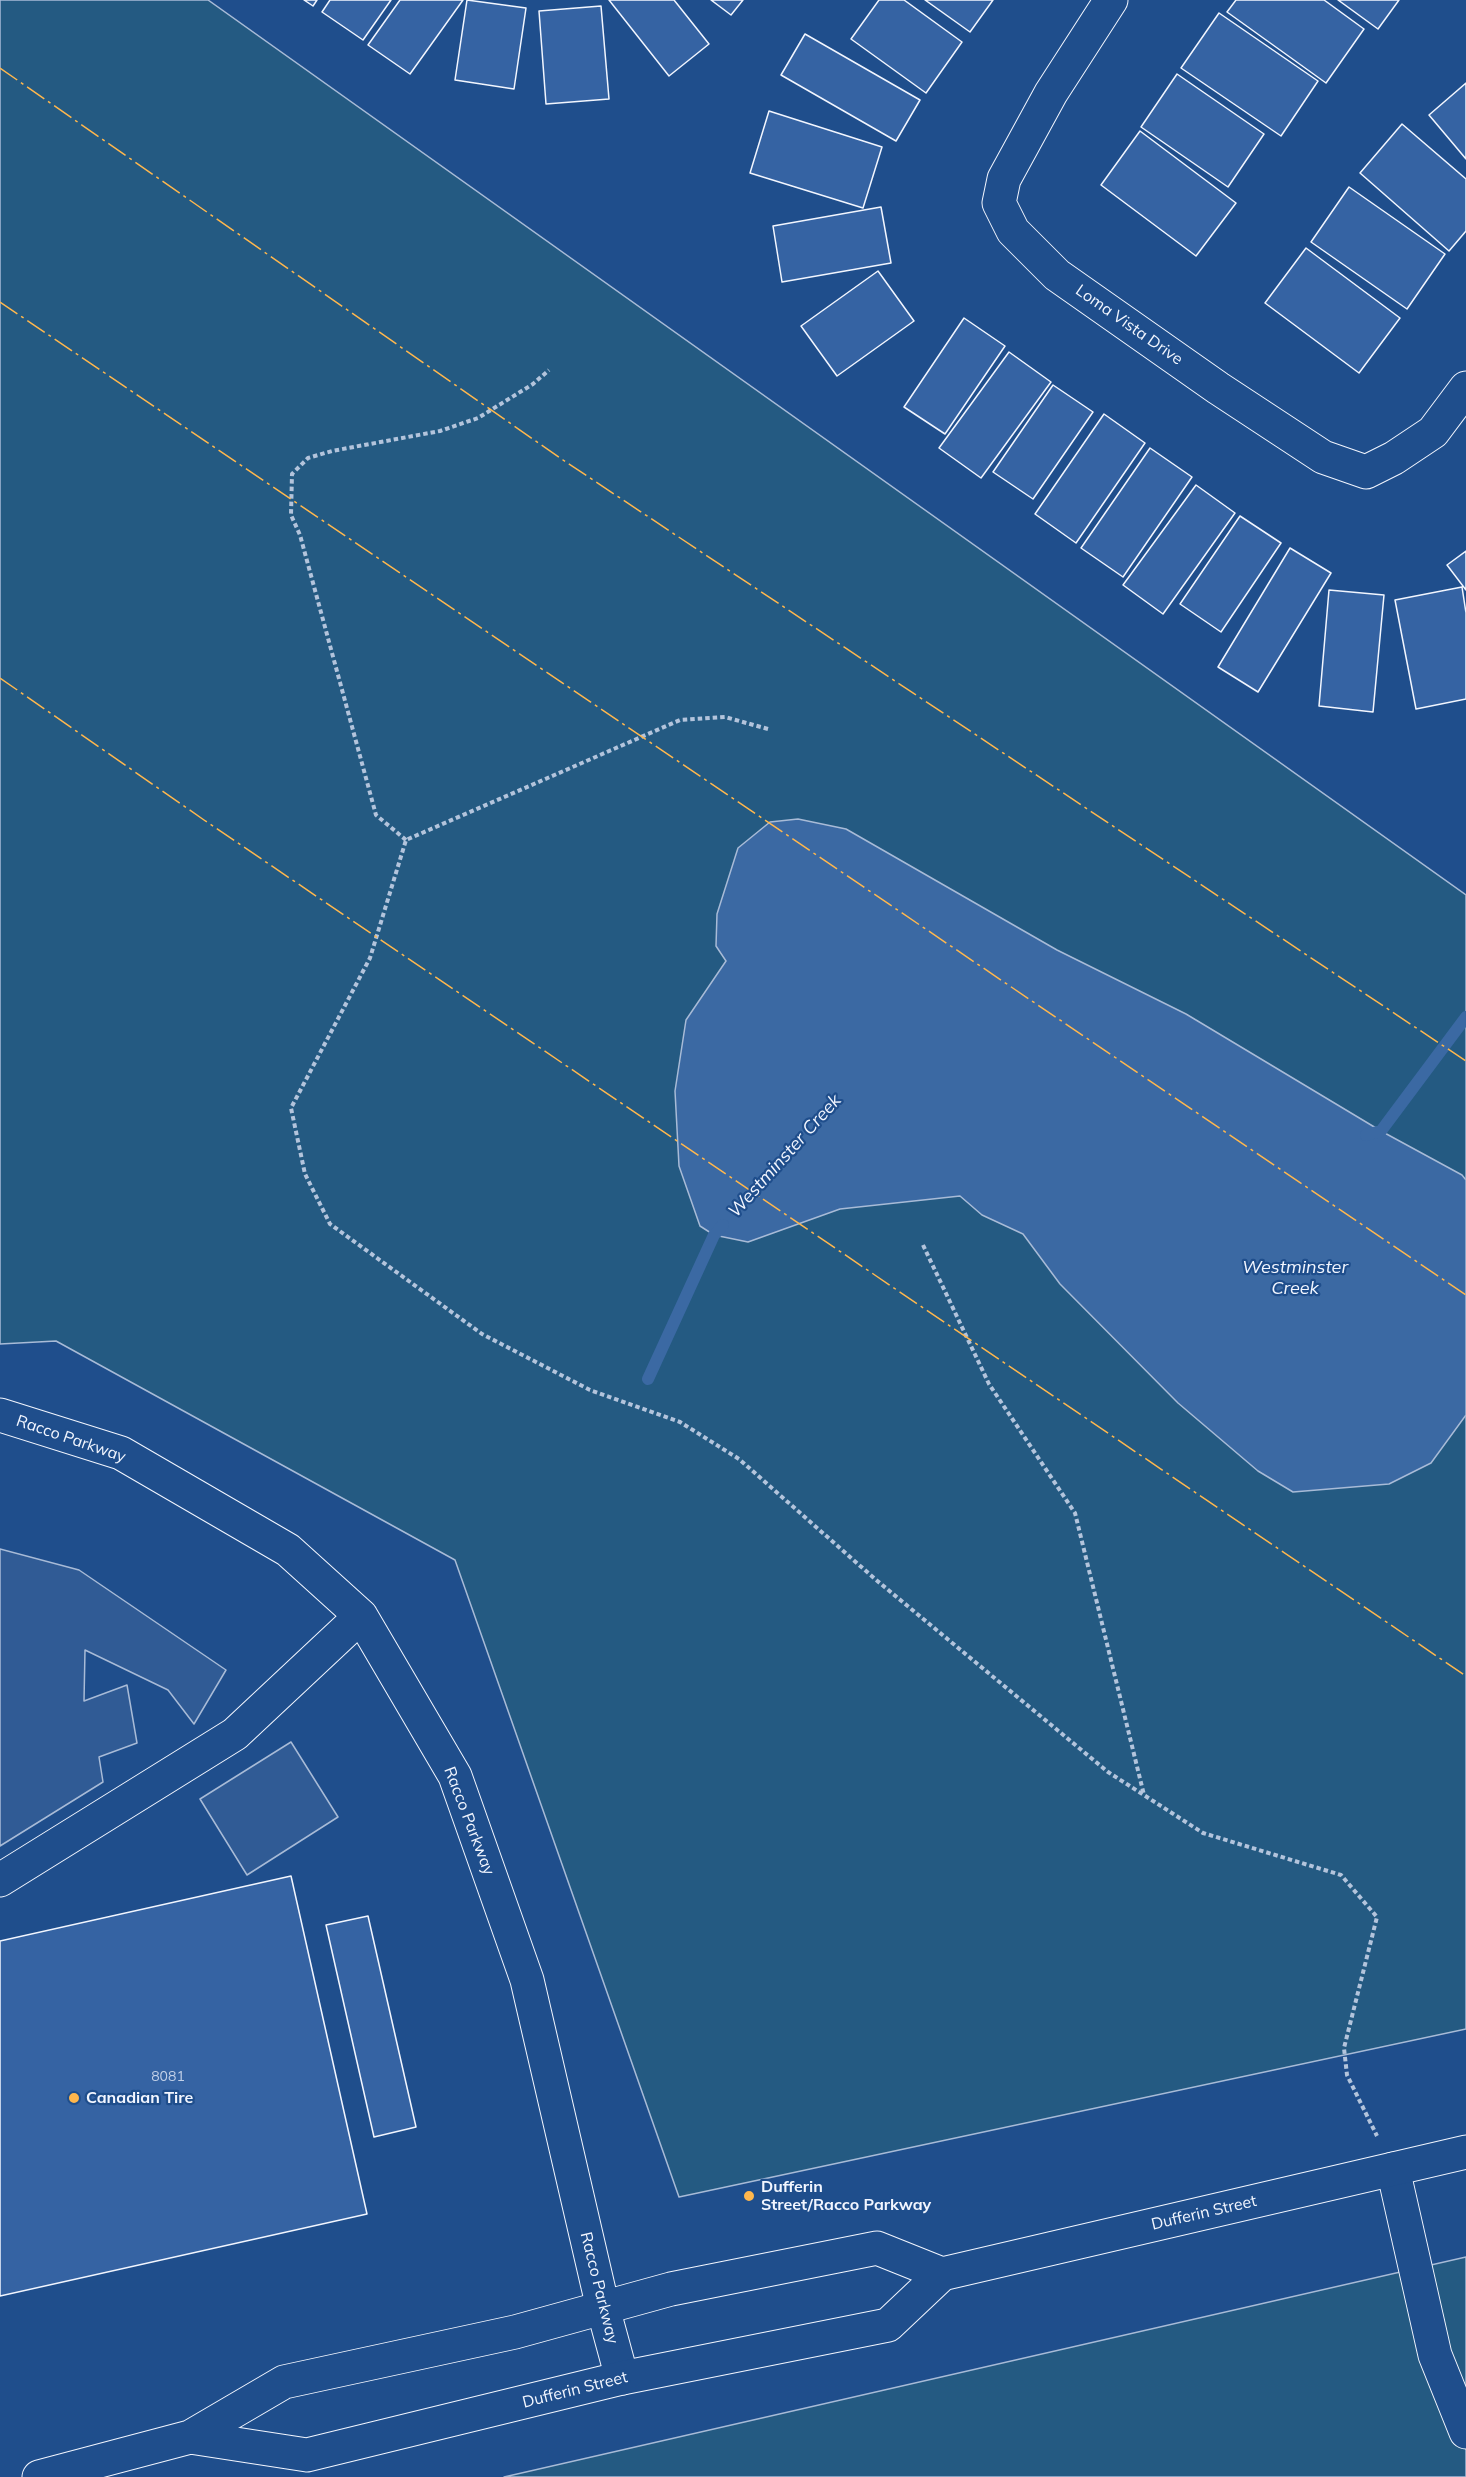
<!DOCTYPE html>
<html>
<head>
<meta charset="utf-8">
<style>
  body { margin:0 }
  canvas { display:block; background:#1f4e8c }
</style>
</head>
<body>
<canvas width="1466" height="2477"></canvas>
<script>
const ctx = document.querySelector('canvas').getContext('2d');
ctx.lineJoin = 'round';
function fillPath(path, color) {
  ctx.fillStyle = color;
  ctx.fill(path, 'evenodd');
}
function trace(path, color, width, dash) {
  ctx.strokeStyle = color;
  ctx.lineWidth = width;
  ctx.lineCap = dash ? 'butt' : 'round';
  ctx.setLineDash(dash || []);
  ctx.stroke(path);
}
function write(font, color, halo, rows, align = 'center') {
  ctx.font = font + ' Mulish,sans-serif';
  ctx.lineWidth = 4.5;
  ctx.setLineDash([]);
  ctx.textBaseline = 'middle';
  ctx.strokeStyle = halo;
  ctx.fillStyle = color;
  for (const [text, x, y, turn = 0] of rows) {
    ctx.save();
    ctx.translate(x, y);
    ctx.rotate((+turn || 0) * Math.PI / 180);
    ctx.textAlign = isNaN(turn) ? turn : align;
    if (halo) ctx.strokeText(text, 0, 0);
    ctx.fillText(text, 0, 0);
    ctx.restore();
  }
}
const green = new Path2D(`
  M0,0H208L1466,895V2029L679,2197L455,1560L56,1341L0,1344Z
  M1466,2257V2477H504Z`);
const parking = new Path2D(`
  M0,1549L79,1570L226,1670L194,1724L168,1690L85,1650L84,1701L127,1685L137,1743L99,1757L103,1782L0,1846Z
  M291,1742L338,1817L247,1875L200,1799Z`);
const water = new Path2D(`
  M798,819L846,829L1057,950L1186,1014L1381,1131L1462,1175L1466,1180V1415L1431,1463L1389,1484L1293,1492L1258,1471L1178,1403L1060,1284L1023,1234L982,1215L960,1196L840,1209L748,1242L714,1235L700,1226L679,1166L675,1091L686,1020L726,961L716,946L717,914L738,848L770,822Z`);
const stream = new Path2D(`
  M1366,1135L1381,1131L1466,1017
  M648,1379L714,1235L723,1225`);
const building = new Path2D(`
  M304,0H317L313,6Z
  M330,0H391L363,40L322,12Z
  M400,0H463L410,74L368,45Z
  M467,0L526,8L514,89L455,80Z
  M609,0H674L709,44L669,76Z
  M711,0H743L731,15Z
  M879,0H904L962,42L926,93L851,39Z
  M925,0H993L970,32Z
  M1236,0H1324L1364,29L1326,83L1227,12Z
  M1338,0H1399L1378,29Z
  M601,6L609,99L546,104L539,11Z
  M1219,13L1318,81L1281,136L1181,68Z
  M805,34L920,100L896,141L781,75Z
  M1177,74L1264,134L1228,187L1141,127Z
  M1466,83V159L1429,115Z
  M769,111L882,147L863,208L750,173Z
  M1402,124L1466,179V231L1449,251L1360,173Z
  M1140,131L1236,203L1196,256L1101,185Z
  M1349,187L1445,254L1407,309L1311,242Z
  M881,207L891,263L782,282L773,226Z
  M1306,248L1400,318L1359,373L1265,303Z
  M878,271L914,321L837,376L801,326Z
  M964,318L1005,346L945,434L904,407Z
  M1009,352L1051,382L981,478L939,448Z
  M1053,385L1093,412L1033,499L993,472Z
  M1104,414L1145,443L1076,543L1035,514Z
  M1150,448L1192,477L1123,577L1081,548Z
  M1196,485L1235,513L1163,614L1123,585Z
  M1240,516L1281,543L1221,632L1180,604Z
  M1290,548L1331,573L1258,692L1218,667Z
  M1466,551V590L1447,565Z
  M1462,587L1466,613V699L1416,709L1395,600Z
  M1329,590L1384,595L1373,712L1319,706Z
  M291,1876L367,2214L0,2296V1941Z
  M368,1916L416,2127L374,2137L326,1925Z`);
const path = new Path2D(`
  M768,729L725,717L680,720L406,840L370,958L291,1108L305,1174L330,1224L482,1334L590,1390L680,1422L739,1459L875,1579L1108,1772L1203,1833L1341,1875L1377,1917L1344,2048L1347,2075L1377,2136
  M406,840L376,815L300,535L291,515L292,474L308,458L332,451L440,431L478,418L533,384L549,370
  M923,1245L989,1384L1075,1513L1144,1795`);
const minor = new Path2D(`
  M1111,0L1051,93L1004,179L999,203L1013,231L1057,275L1218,388L1323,457L1366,472L1394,458L1433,432L1466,388
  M0,1415L121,1453L288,1550L361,1616L455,1776L527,1980L603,2308L622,2378
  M0,1880L235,1734L361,1616
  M1393,2169L1435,2355L1466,2432`);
const major = new Path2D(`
  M190,2437L307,2455L622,2378L888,2325L942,2274L1466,2152
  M39,2477L190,2437L284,2382L515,2332L671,2289L877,2248L942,2274`);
const power = new Path2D(`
  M0,68L563,460L1466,1061
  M0,302L1466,1295
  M0,678L204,820L1466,1676`);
const markers = [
  [74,2098,6,"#ffb74d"],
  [749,2196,6,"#ffb74d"]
];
const numberNames = [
  ["8081",168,2077]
];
const streetNames = [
  ["Loma Vista Drive",1129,325,35],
  ["Racco Parkway",71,1439,19],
  ["Racco Parkway",469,1821,69],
  ["Dufferin Street",1204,2213,-13],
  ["Racco Parkway",599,2288,76],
  ["Dufferin Street",575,2390,-14]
];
const poiNames = [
  ["Canadian Tire",86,2098],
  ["Dufferin",761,2187],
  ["Street/Racco Parkway",761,2205]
];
const waterNames = [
  ["Westminster Creek",785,1156,-48],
  ["Westminster",1295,1268],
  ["Creek",1295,1289]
];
fillPath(green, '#245a82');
trace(green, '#a8bbd7', 1.5);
fillPath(parking, '#305b95');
trace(parking, '#a8bbd7', 1.5);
fillPath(water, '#3b69a3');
trace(water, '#a8bbd7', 1.5);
trace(stream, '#3b69a3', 12);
fillPath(building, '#3563a3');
trace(building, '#f2f6ff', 1.5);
trace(minor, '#f2f6ff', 35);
trace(major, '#f2f6ff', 35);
trace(path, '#b3c4dc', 4, [4.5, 3]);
trace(minor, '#1f4e8c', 33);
trace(major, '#1f4e8c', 33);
trace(power, '#ffb74d', 1.5, [21, 4.5, 3, 4.5]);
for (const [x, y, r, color] of markers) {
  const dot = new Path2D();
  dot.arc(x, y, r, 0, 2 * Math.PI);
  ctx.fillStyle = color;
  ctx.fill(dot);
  trace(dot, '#1f4e8c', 2);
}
write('14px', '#c3d1e8', null, numberNames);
write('16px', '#f2f6ff', '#1f4e8c', streetNames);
write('bold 16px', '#f2f6ff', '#1f4e8c', poiNames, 'left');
write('italic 18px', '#f2f6ff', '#1f4e8c', waterNames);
</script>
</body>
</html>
